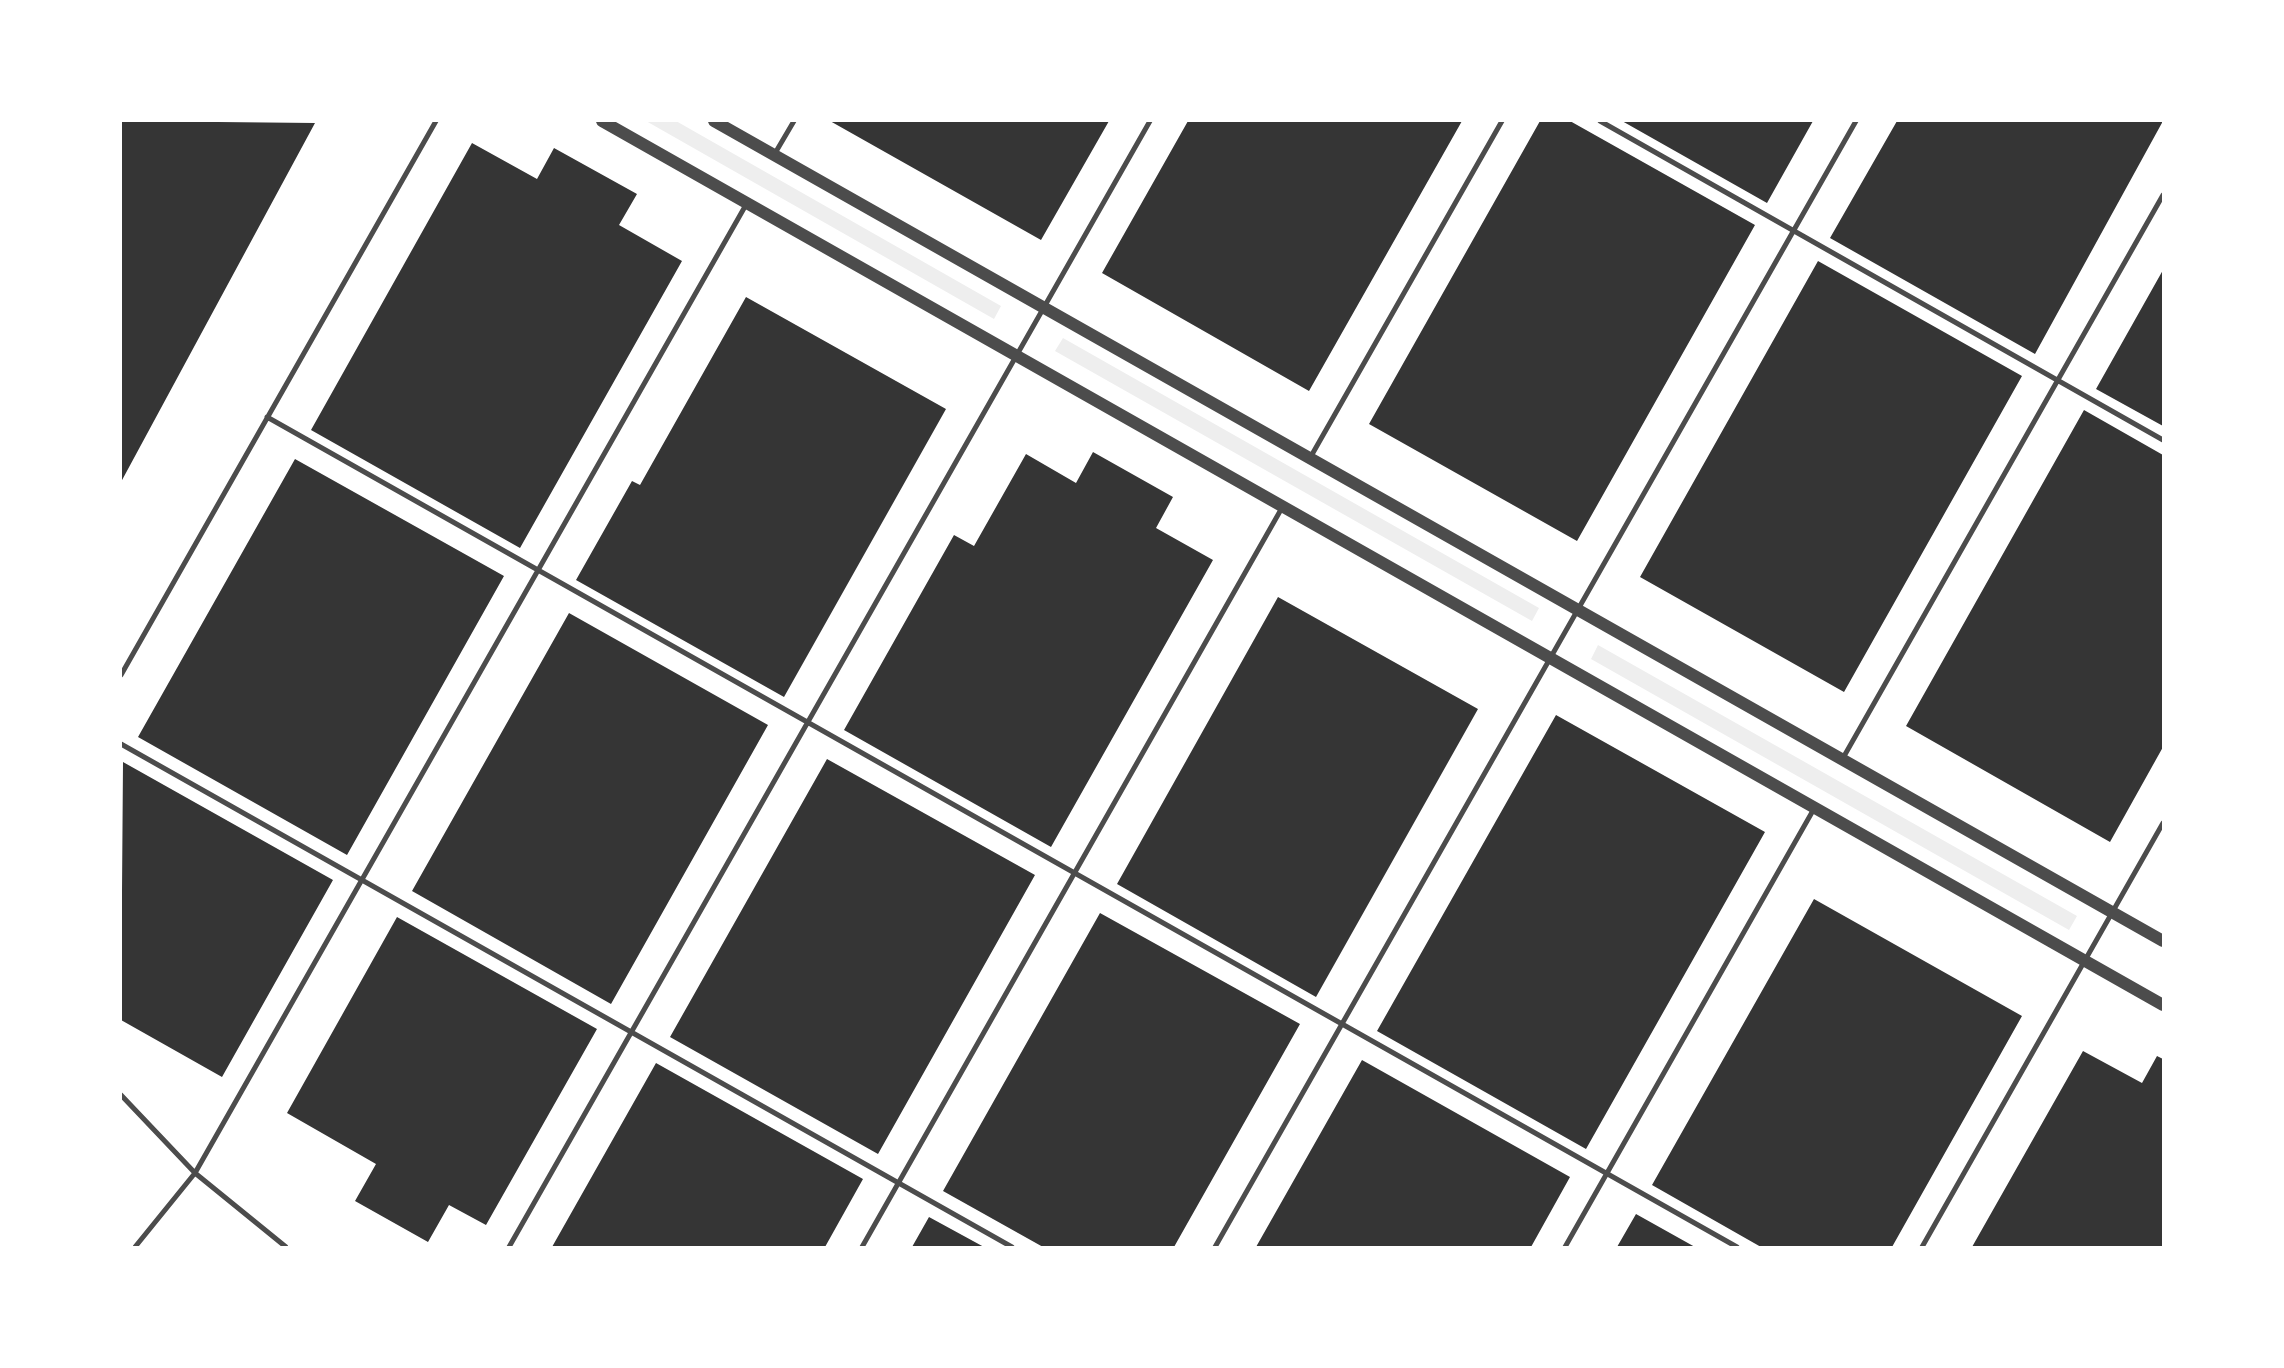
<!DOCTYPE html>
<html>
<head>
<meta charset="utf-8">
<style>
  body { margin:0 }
  #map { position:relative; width:2284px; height:1368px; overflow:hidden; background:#fff; font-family:"PT Sans Narrow",sans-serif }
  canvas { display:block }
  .frame { position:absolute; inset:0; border:122px solid #fff; pointer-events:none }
</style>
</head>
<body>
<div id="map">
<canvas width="2284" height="1368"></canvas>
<div class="frame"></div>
</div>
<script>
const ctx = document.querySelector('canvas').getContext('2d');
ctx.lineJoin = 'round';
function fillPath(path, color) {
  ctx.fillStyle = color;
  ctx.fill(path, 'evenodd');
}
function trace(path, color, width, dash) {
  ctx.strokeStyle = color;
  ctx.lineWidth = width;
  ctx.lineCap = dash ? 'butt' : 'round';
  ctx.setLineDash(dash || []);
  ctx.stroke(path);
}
const green = new Path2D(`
  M646,121H676L1001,306L994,319Z
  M1063,338L1539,608L1532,621L1055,351Z
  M1598,645L2077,916L2069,930L1591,659Z`);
const building = new Path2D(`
  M121,121L315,123L121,482Z
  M830,121H1109L1041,240Z
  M1188,121H1462L1309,391L1102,273Z
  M1540,121H1570L1755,225L1577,541L1369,424Z
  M1622,121H1813L1767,203Z
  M1897,121H2163L2035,354L1830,238Z
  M472,143L537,179L554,148L637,194L619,225L682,261L520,548L311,430Z
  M1818,261L2022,376L1844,692L1640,577Z
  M2163,270V426L2096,389Z
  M746,297L946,409L784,697L576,580L632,481L640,485Z
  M2084,410L2163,455V747L2110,842L1906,726Z
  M1093,452L1173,497L1156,528L1213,560L1051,847L844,730L954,535L974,546L1026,454L1076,483Z
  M295,459L504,576L347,855L138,737Z
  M1278,597L1478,709L1316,997L1117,884Z
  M569,613L768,725L611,1004L412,891Z
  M1556,715L1765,832L1586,1149L1377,1031Z
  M827,759L1035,875L878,1154L670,1037Z
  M123,762L333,880L222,1077L121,1020Z
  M1814,899L2022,1016L1892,1247H1761L1652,1185Z
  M1100,913L1300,1024L1174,1247H1043L943,1191Z
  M397,917L597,1029L486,1225L449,1205L428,1242L355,1201L376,1164L287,1113Z
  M2083,1051L2142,1083L2157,1056L2163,1059V1247H1972Z
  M1362,1060L1570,1177L1531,1247H1256Z
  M656,1063L863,1179L825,1247H552Z
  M1636,1214L1695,1247H1617Z
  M929,1217L984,1247H912Z`);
const service = new Path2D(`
  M1600,121L2163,440
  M774,155L794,121
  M267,417L1737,1247
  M1310,458L1502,121
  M121,675L436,121
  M121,744L1012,1247
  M1843,758L2163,195
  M121,1095L195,1173L286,1247
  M135,1247L195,1173L747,203
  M509,1247L1150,121
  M862,1247L1283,506
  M1215,1247L1856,121
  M1565,1247L1815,807
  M1922,1247L2163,823`);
const tertiary = new Path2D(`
  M602,121L2163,1005
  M714,121L2163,941`);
fillPath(green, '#eee');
fillPath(building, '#353535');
trace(service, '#4c4c4c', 5);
trace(tertiary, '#4c4c4c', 12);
</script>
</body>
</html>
